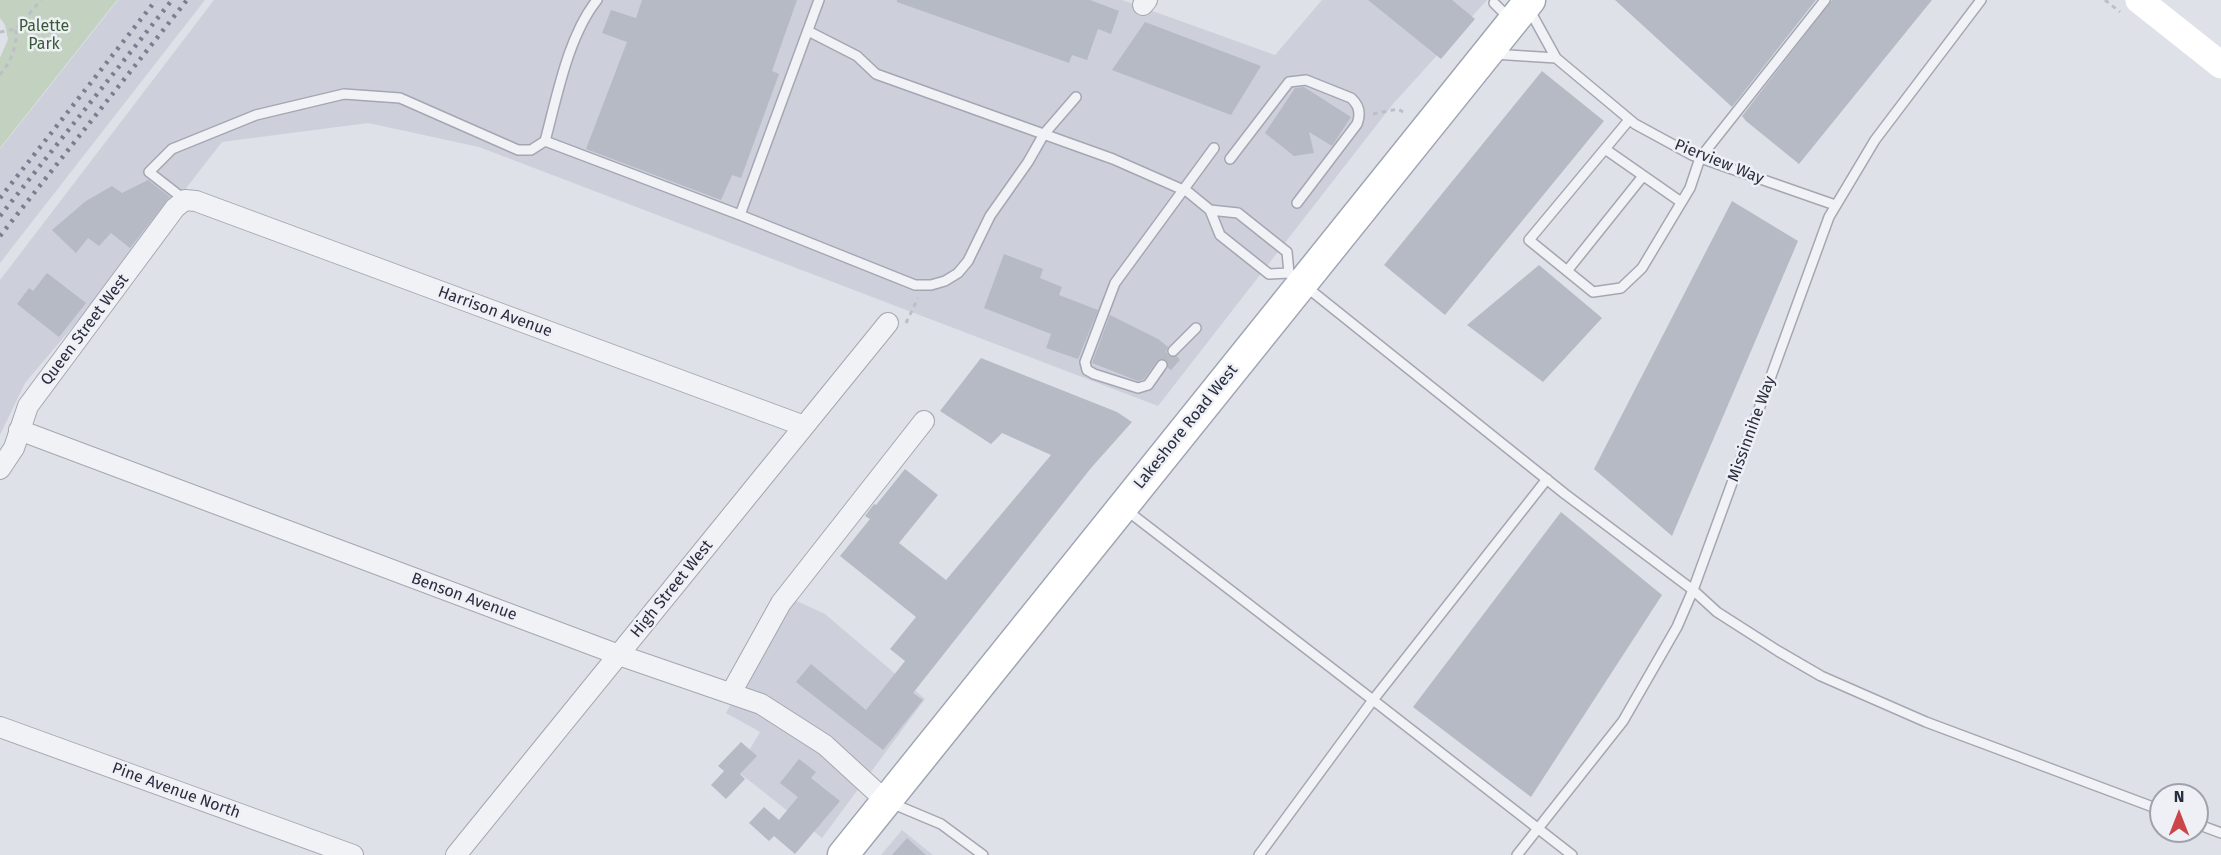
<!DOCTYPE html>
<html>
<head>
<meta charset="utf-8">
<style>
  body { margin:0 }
  #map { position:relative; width:2221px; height:855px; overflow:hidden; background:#dfe1e8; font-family:"Fira Sans",sans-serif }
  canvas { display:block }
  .north { position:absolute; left:2149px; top:783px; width:60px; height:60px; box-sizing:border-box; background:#eef0f5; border:2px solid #9fa2ac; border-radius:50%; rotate:0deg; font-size:16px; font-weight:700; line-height:24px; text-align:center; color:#282d3e }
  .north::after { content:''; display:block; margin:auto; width:21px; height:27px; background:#cb4649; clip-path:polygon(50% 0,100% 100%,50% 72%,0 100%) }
</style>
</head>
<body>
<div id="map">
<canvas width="2221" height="855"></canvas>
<div class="north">N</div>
</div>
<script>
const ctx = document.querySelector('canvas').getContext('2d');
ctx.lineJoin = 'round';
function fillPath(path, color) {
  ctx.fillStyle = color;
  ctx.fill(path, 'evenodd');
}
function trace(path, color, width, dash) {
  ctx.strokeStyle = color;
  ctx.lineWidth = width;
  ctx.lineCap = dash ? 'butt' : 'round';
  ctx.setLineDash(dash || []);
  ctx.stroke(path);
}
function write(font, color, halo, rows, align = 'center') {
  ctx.font = font + ' "Fira Sans",sans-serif';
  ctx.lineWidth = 5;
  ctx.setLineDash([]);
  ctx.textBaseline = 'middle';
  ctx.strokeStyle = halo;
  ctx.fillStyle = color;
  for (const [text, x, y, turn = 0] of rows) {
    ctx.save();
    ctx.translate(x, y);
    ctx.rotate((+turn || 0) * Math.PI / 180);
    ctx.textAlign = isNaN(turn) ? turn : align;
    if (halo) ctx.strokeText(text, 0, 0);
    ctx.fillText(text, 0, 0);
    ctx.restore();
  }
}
const built = new Path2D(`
  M118,0H205L0,263V149Z
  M214,0H1122L1275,55L1322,0H1487L1393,104L1158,406L479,147L368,123L222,142L145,241L25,383L0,435V280Z
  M790,598L825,614L925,699L822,838L737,771L760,732L726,713Z
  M902,830L933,855H881Z`);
const green = new Path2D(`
  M0,0H117L0,148V58L8,39L5,25L0,18Z`);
const building = new Path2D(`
  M642,0H797L772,71L779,74L741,178L732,175L721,200L586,149L627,42L602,33L611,10L636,18Z
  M897,0H1090L1119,11L1111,34L1098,29L1087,60L1072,55L1069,63L897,2Z
  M1368,0H1452L1475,19L1441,59Z
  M1615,0H1816L1732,107Z
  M1832,0H1932L1799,164L1746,121L1742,116Z
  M1145,22L1261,66L1231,115L1112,70Z
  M1542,71L1604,121L1445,315L1384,265Z
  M1304,87L1351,117L1332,146L1309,132L1314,153L1294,156L1265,133L1295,88Z
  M148,180L170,197L130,248L111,233L99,246L88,238L76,253L52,230L86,201L112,186L122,193Z
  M1732,201L1798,241L1672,536L1594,469Z
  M1004,254L1043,269L1040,278L1062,287L1059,295L1098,310L1078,359L1046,348L1051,334L984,308Z
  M1539,265L1602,318L1543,382L1467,325Z
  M47,273L86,303L59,337L17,304L29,288L33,291Z
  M1110,315L1158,339L1168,347L1166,352L1169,356H1177L1180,360L1171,370L1168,368L1166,360L1159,359L1144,379L1138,381L1092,363Z
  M981,358L1117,412L1132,422L1091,468L913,693L923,700L883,750L796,682L811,664L866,710L905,661L890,649L916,617L840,556L870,519L865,516L874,504L876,505L905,469L938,495L899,543L946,580L1051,455L1002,433L991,444L940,411Z
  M1561,512L1662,595L1531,797L1413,707Z
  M741,742L757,756L740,774L745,779L726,799L711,785L724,771L718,766Z
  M799,759L816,772L811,778L840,801L795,854L774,836L769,841L749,823L764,807L779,820L798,797L780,783Z
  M907,838L926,855H892Z`);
const path = new Path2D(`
  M2105,0L2120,12
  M0,32L16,29L41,0
  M0,75C11,61 17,47 16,29
  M1373,114L1398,109L1403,112
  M906,323L918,298`);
const lane = new Path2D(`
  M597,0C568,36 557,97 545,141L740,215L915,285H931L945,281L958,273L968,261L990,216L1028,162L1044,134L1076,97
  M1494,3L1509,18
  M1529,9L1556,58L1635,124L1692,155L1835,205
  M808,31L857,56L876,74L1113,159L1188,192L1210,210L1220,235L1269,274L1289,273L1565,494L1693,590L1717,612L1778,651L1821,676L1926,722L2161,810
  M1493,54L1556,58
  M1629,120L1529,240L1593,292L1621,288L1642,268L1690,188L1700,158L1825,0
  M1605,149L1681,202
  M1230,159L1289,82L1306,80L1351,98C1359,105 1361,114 1357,124L1297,203
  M185,200L149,172L172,149L256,115L344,94L400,98L518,150H531L545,141
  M1210,210L1238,213L1287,252L1289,273
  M740,215L819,0
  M1567,271L1643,176
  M1173,351L1196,328
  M1162,365L1148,385L1138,388L1094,374L1087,370L1085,362L1115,283L1214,148
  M1125,509L1373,700L1547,479
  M891,803L941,824L983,855
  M2197,824L2221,833
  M1259,855L1373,700L1572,855
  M1517,855L1623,721L1677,627L1693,590L1829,217L1875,140L1981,0`);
const street = new Path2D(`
  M1143,5L1147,0
  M19,430L619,655L761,704L825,745L886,801
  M0,469L14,448L28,406L175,208L185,200L196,201L804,426
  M731,693L781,603L924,421
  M0,727L353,855
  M456,855L888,323`);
const secondary = new Path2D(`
  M2139,0L2221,65`);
const primary = new Path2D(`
  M843,855L1530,0`);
const rail = new Path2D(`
  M0,198L156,0
  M0,216L172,0
  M0,236L187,0`);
const parkNames = [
  ["Palette",44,27],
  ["Park",44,45]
];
const streetNames = [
  ["Pierview Way",1719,162,22],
  ["Harrison Avenue",495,312,20],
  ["Queen Street West",85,330,-53],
  ["Lakeshore Road West",1186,427,-51],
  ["Missinnihe Way",1752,429,-70],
  ["High Street West",672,589,-51],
  ["Benson Avenue",464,597,20],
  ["Pine Avenue North",176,791,20]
];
fillPath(built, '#cdd0da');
fillPath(green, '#c2d1c0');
fillPath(building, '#b6bac4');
trace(lane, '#a4a7b2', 12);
trace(street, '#a4a7b2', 22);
trace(primary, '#9ea4b3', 33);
trace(path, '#bdbfc6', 3, [4.5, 4.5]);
trace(lane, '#f1f2f6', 9);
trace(street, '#f1f2f6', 20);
trace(secondary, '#fff', 27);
trace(primary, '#fff', 30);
trace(rail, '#787f91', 4.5, [3, 6]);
write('16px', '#385a36', '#eef0f5', parkNames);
write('16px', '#282d3e', '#eef0f5', streetNames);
</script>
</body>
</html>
